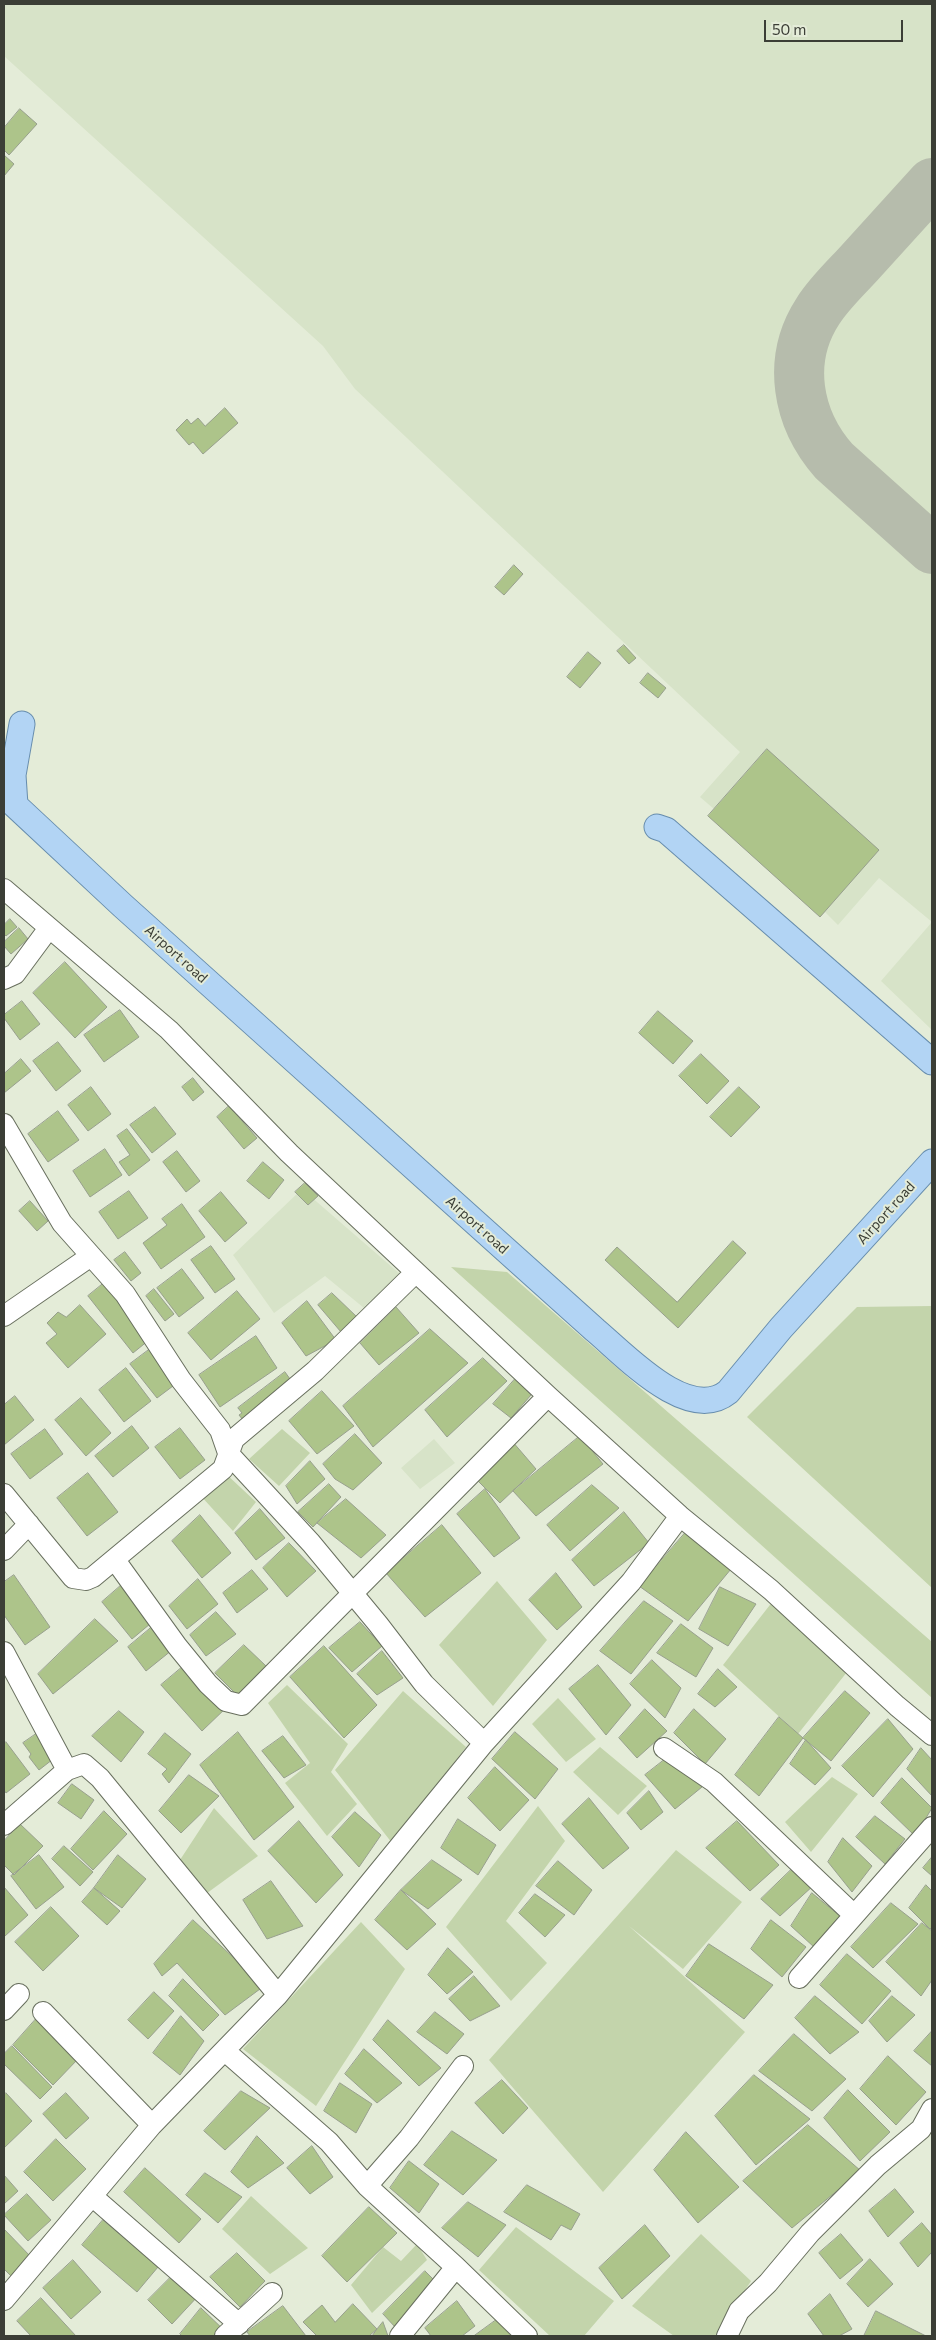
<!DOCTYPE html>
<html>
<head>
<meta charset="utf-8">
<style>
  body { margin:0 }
  #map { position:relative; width:936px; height:2340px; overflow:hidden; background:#e4ecd8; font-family:Commissioner,sans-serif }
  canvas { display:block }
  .frame { position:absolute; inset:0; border:5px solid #3b3e36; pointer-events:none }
  .scale { position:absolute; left:764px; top:20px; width:139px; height:22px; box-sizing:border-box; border:2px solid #3b3e36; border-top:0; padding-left:6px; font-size:15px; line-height:18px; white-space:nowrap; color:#3b3e36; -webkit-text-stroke:4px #e4ecd8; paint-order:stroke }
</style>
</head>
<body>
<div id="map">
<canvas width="936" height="2340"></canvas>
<div class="frame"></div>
<div class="scale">50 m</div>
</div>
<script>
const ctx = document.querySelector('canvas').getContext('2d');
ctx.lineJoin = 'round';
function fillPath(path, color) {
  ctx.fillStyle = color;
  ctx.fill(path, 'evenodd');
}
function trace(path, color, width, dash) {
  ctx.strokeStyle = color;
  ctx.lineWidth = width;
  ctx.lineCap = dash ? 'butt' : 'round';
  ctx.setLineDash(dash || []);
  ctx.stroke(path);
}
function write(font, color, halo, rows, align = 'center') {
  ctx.font = font + ' Commissioner,sans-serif';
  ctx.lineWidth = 4;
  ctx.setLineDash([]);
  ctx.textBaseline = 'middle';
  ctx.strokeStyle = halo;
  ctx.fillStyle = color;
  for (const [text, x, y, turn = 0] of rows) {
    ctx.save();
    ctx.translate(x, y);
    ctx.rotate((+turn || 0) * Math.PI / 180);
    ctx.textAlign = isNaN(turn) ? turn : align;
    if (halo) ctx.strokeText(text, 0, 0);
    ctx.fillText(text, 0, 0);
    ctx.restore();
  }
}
const built = new Path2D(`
  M4,4H932V922L879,878L838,925L825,912L820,917L708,816L714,809L700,797L740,752L355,389L323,346L4,56Z
  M932,922V1030L881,981Z
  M302,1189L400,1274L364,1308L325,1276L274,1313L233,1255Z
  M434,1439L455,1463L420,1489L401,1468Z`);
const green = new Path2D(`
  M451,1267L507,1272L932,1642V1698Z
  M932,1306V1588L747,1417L857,1307Z
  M282,1429L310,1453L279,1486L249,1459Z
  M224,1472L256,1502L233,1531L199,1494Z
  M497,1581L547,1640L493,1706L439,1645Z
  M773,1601L847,1672L798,1734L723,1665Z
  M287,1685L348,1744L331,1772L357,1804L327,1836L285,1783L310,1763L268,1703Z
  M403,1691L466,1747L392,1843L335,1770Z
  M558,1698L596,1739L566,1762L532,1724Z
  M600,1747L647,1786L618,1815L573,1772Z
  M832,1777L858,1794L811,1852L785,1822Z
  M538,1806L565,1841L506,1921L547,1963L511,2001L446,1927Z
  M214,1808L258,1856L203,1896L178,1863Z
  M676,1850L742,1902L683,1969L629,1926L745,2032L603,2192L489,2060Z
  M361,1922L405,1969L316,2106L243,2049Z
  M251,2196L308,2248L270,2274L222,2229Z
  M516,2227L614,2301L584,2336H550L479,2270Z
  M701,2234L751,2281L715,2336H674L632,2306Z
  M417,2244L427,2260L372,2313L351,2285L383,2247L401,2261Z`);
const taxiway = new Path2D(`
  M932,183C909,208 886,234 863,259C848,276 830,292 818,311C786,360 797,419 834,461L932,549`);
const building = new Path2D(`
  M20,109L37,124L9,155L4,150V128Z
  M4,155L14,164L4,176Z
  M225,408L238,423L203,454L193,442L189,445L176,430L187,419L191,424L198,418L205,426Z
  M514,565L523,574L504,595L495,587Z
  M624,645L636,658L629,664L617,651Z
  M588,652L601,663L580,688L567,677Z
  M648,673L666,688L658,698L640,683Z
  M767,749L879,850L820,917L708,816Z
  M10,919L17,927L6,936L4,934V925Z
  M19,928L28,939L11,954L4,946V942Z
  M65,962L107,1007L75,1038L33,993Z
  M22,1001L40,1024L20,1040L4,1018V1015Z
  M120,1010L139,1037L104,1062L84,1035Z
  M658,1011L693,1041L673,1064L639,1033Z
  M58,1042L81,1071L56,1091L33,1061Z
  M701,1054L729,1081L707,1104L679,1076Z
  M21,1059L31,1071L4,1093V1074Z
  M193,1078L204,1092L193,1101L182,1087Z
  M91,1087L111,1114L88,1131L68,1105Z
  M739,1087L760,1107L731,1137L710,1117Z
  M229,1106L257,1138L244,1149L217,1117Z
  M155,1107L176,1134L152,1153L130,1125Z
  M58,1111L79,1140L48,1162L28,1134Z
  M127,1129L150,1160L129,1176L119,1162L130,1155L117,1136Z
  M105,1149L122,1175L90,1197L73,1171Z
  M177,1151L200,1181L186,1192L163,1162Z
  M263,1162L284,1180L269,1199L247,1181Z
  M305,1183L318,1196L308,1205L295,1192Z
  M129,1191L148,1218L118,1239L99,1212Z
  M221,1192L247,1223L225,1242L199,1211Z
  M30,1201L48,1221L37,1231L19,1211Z
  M182,1204L205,1237L161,1269L143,1243L167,1225L162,1219Z
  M733,1241L746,1253L678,1328L605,1260L617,1247L677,1302Z
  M211,1246L235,1279L215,1293L191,1260Z
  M125,1252L141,1273L131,1281L114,1260Z
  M182,1269L204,1298L179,1317L157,1288Z
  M104,1283L149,1340L133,1353L88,1296Z
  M154,1289L174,1314L165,1321L146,1296Z
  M237,1291L260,1319L211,1360L188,1333Z
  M332,1293L358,1318L341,1332L318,1305Z
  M307,1301L336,1340L306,1356L282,1323Z
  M80,1305L106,1334L68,1368L46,1343L57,1334L47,1323L58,1312L66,1317Z
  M396,1307L419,1333L379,1365L360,1343Z
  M430,1329L468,1363L373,1447L343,1406Z
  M256,1336L277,1368L220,1407L199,1375Z
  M154,1346L181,1380L157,1398L130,1364Z
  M483,1358L507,1381L447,1437L425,1410Z
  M126,1368L151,1401L124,1422L99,1390Z
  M285,1372L295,1386L243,1420L239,1415L242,1413L238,1408Z
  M516,1378L531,1395L511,1418L493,1404Z
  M322,1391L354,1426L317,1454L289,1421Z
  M15,1396L34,1420L4,1445V1405Z
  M81,1398L111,1433L86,1456L55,1420Z
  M132,1426L149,1448L113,1477L95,1456Z
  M180,1428L205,1460L180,1479L155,1447Z
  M45,1429L63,1454L30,1479L11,1454Z
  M355,1434L382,1463L353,1490L335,1479L323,1464Z
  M580,1436L603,1464L536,1516L513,1491Z
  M512,1441L536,1469L500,1503L475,1478Z
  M310,1461L325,1479L297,1504L286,1486Z
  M88,1473L118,1512L87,1536L57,1498Z
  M329,1484L341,1497L313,1527L298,1512Z
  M592,1485L619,1508L570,1551L547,1525Z
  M485,1489L520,1538L494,1557L457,1514Z
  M346,1499L386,1535L361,1558L317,1523Z
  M260,1509L285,1538L256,1560L235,1533Z
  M624,1512L649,1543L594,1586L572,1560Z
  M200,1515L231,1553L202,1578L172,1541Z
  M442,1525L481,1573L425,1617L386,1573Z
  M686,1532L731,1569L688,1621L639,1586Z
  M289,1543L316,1571L287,1597L263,1568Z
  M252,1570L268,1589L237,1613L223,1593Z
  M556,1573L582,1607L557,1630L529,1600Z
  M14,1575L50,1627L25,1645L4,1615V1582Z
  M198,1579L218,1604L187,1629L169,1606Z
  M125,1582L156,1619L132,1639L102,1602Z
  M720,1587L756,1604L728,1646L699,1629Z
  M644,1601L673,1621L631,1674L600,1651Z
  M216,1612L236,1634L206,1656L190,1635Z
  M95,1619L118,1641L53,1694L38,1674Z
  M158,1622L177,1646L146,1671L128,1647Z
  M360,1622L382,1646L352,1672L329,1648Z
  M681,1624L713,1648L696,1677L657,1653Z
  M244,1645L266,1666L237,1695L215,1673Z
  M324,1646L377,1705L344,1738L290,1677Z
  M382,1651L403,1678L377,1695L357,1674Z
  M652,1660L681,1688L665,1718L630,1684Z
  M186,1664L228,1706L202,1731L161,1685Z
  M598,1665L631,1705L606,1735L569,1689Z
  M718,1669L737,1687L715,1707L698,1694Z
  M845,1691L870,1713L831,1761L803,1738Z
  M645,1709L667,1731L637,1758L619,1738Z
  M694,1709L726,1739L705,1764L674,1733Z
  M119,1711L144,1732L121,1762L92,1736Z
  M779,1717L803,1738L759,1796L735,1775Z
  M888,1719L913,1749L873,1797L842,1766Z
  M39,1732L57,1756L39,1770L29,1757L31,1754L23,1743Z
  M238,1732L294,1807L254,1840L200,1765Z
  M515,1732L558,1769L535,1799L492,1759Z
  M165,1733L191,1754L169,1783L162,1774L167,1769L148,1754Z
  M283,1736L306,1765L284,1778L262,1751Z
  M806,1740L831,1768L815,1785L790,1764Z
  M6,1742L30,1774L6,1793L4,1790V1744Z
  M921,1748L932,1760V1796L907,1769Z
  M668,1757L702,1787L675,1809L645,1775Z
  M495,1767L529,1800L500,1831L468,1798Z
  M189,1775L219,1796L181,1833L159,1811Z
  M902,1778L932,1808L915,1836L881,1803Z
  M72,1784L94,1800L81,1819L58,1803Z
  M649,1791L663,1812L641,1830L627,1813Z
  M589,1798L629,1848L603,1869L562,1824Z
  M104,1811L127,1834L93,1870L71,1849Z
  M355,1812L381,1835L359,1867L332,1837Z
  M875,1816L905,1839L885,1864L856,1837Z
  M458,1819L496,1845L478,1875L441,1848Z
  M299,1821L343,1875L316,1903L268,1851Z
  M737,1821L779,1865L750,1891L706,1848Z
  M20,1824L43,1846L14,1875L4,1865V1841Z
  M843,1838L872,1866L852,1892L828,1862Z
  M64,1846L93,1872L80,1886L52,1859Z
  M39,1855L64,1887L36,1909L11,1876Z
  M118,1855L146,1879L122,1908L94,1888Z
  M932,1857V1876L923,1868Z
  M432,1860L462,1880L428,1909L401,1890Z
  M558,1861L592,1890L574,1915L536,1886Z
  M793,1868L814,1885L780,1916L761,1899Z
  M271,1881L303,1926L267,1939L243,1900Z
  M926,1885L932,1891V1927L930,1929L909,1908Z
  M4,1887L28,1915L5,1936L4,1935Z
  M94,1888L120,1911L107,1925L82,1902Z
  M401,1890L436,1924L407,1950L375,1920Z
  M812,1893L840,1916L814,1947L791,1926Z
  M535,1894L565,1915L545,1937L519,1913Z
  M891,1903L918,1924L873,1968L851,1947Z
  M51,1907L79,1936L43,1971L15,1942Z
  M193,1920L264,1986L225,2015L177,1963L162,1976L154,1964Z
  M771,1920L806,1947L782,1977L751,1949Z
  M922,1923L932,1931V1980L921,1996L886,1962Z
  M709,1944L773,1985L744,2019L686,1976Z
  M448,1948L473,1972L447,1994L428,1975Z
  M847,1954L891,1991L862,2024L820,1985Z
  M474,1976L500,2006L470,2021L449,1999Z
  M183,1979L219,2015L203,2031L169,1996Z
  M154,1992L174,2011L148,2039L128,2020Z
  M815,1996L859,2032L830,2054L795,2018Z
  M892,1996L915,2015L887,2042L869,2021Z
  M435,2012L464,2034L447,2054L417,2032Z
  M181,2016L204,2041L180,2075L153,2053Z
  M36,2019L78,2059L53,2085L13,2045Z
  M388,2020L441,2068L419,2086L373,2040Z
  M932,2031V2066L914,2051Z
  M794,2034L846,2079L812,2111L759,2071Z
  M12,2046L52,2087L40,2099L4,2064V2054Z
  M364,2049L402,2083L377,2103L345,2074Z
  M888,2056L926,2092L896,2125L860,2089Z
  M754,2075L810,2119L756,2165L715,2116Z
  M502,2080L528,2108L503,2134L475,2103Z
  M340,2083L372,2104L356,2133L324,2111Z
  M848,2090L890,2132L860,2161L824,2118Z
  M241,2091L270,2108L225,2150L204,2131Z
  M6,2093L32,2121L4,2148V2095Z
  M66,2093L89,2118L66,2139L43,2114Z
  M808,2125L861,2171L792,2228L743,2181Z
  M452,2131L497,2160L463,2195L424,2165Z
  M686,2132L739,2187L698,2223L654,2170Z
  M257,2136L284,2163L248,2188L231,2172Z
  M56,2139L86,2169L53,2201L24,2172Z
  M312,2146L333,2177L310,2194L287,2168Z
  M409,2161L439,2184L419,2213L390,2188Z
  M145,2168L201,2219L179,2243L124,2192Z
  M205,2173L242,2197L218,2223L186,2195Z
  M4,2175L18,2191L4,2204Z
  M527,2185L580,2214L571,2230L561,2225L551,2240L504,2212Z
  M895,2189L914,2212L888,2237L869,2211Z
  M27,2194L51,2220L28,2241L4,2215Z
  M468,2202L506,2225L478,2257L442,2228Z
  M369,2207L397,2233L347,2282L322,2256Z
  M103,2220L158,2267L137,2292L82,2245Z
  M922,2223L932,2235V2252L918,2267L900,2243Z
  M645,2225L670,2256L622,2299L599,2268Z
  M4,2229L31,2257L12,2277L4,2269Z
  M841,2234L863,2260L840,2279L819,2253Z
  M237,2253L265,2281L240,2307L210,2277Z
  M870,2259L893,2284L868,2307L847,2284Z
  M73,2260L101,2292L71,2319L43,2288Z
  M425,2271L437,2283L396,2328L383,2314Z
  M174,2274L199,2295L172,2324L148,2300Z
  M830,2294L852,2329L839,2336H824L808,2314Z
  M41,2298L76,2336H31L17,2321Z
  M457,2301L475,2326L462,2336H431L425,2328Z
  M353,2304L377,2329L369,2336H317L303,2322L322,2305L335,2322Z
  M283,2306L306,2336H250L247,2332Z
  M201,2308L228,2334L226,2336H182L180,2334Z
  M876,2311L926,2336H864Z
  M499,2318L514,2336H474Z
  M383,2322L388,2336H372L377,2329Z`);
const minor = new Path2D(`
  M4,889L169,1030L289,1153L548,1396L680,1516L771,1590L897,1706L932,1735
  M4,979L15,974L49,928
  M4,1124L62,1223L125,1294L181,1380L220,1430L228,1453L311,1543L378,1624L424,1684L484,1743
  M4,1316L91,1256
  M4,1494L73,1578L86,1580L93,1577L223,1469L234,1439L315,1371L415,1273
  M4,1550L29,1524
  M115,1560L177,1646L208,1684L226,1701L242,1705L548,1396
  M4,1652L67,1770
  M664,1748L714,1782L854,1915
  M4,1825L67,1770L84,1764L100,1778L278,1995
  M799,1978L932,1827
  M4,2010L19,1994
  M43,2012L152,2125
  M225,2051L329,2142L367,2186L456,2267L527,2336
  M367,2186L409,2138L463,2066
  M92,2196L239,2324
  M4,2300L152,2125L278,1995L484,1743L631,1582L680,1516
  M225,2336L272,2293
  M400,2336L456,2267
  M727,2336L739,2311L768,2283L810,2233L878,2165L921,2129L932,2109`);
const major = new Path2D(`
  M4,795L123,906L595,1330C625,1355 688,1424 728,1392L781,1328L932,1162
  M15,805L13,775L22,724
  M657,827L666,830L932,1062`);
const streetNames = [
  ["Airport road",176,954,42],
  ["Airport road",886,1213,-48],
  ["Airport road",477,1225,42]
];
fillPath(built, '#d7e3c8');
fillPath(green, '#c3d4ab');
trace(taxiway, '#b6bcac', 50);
fillPath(building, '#adc48a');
trace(building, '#979f8d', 1);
trace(minor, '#686f5e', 22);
trace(major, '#678dad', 27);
trace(minor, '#fff', 20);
trace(major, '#b2d4f4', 25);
write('14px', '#3b3e36', '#e4ecd8', streetNames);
</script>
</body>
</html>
